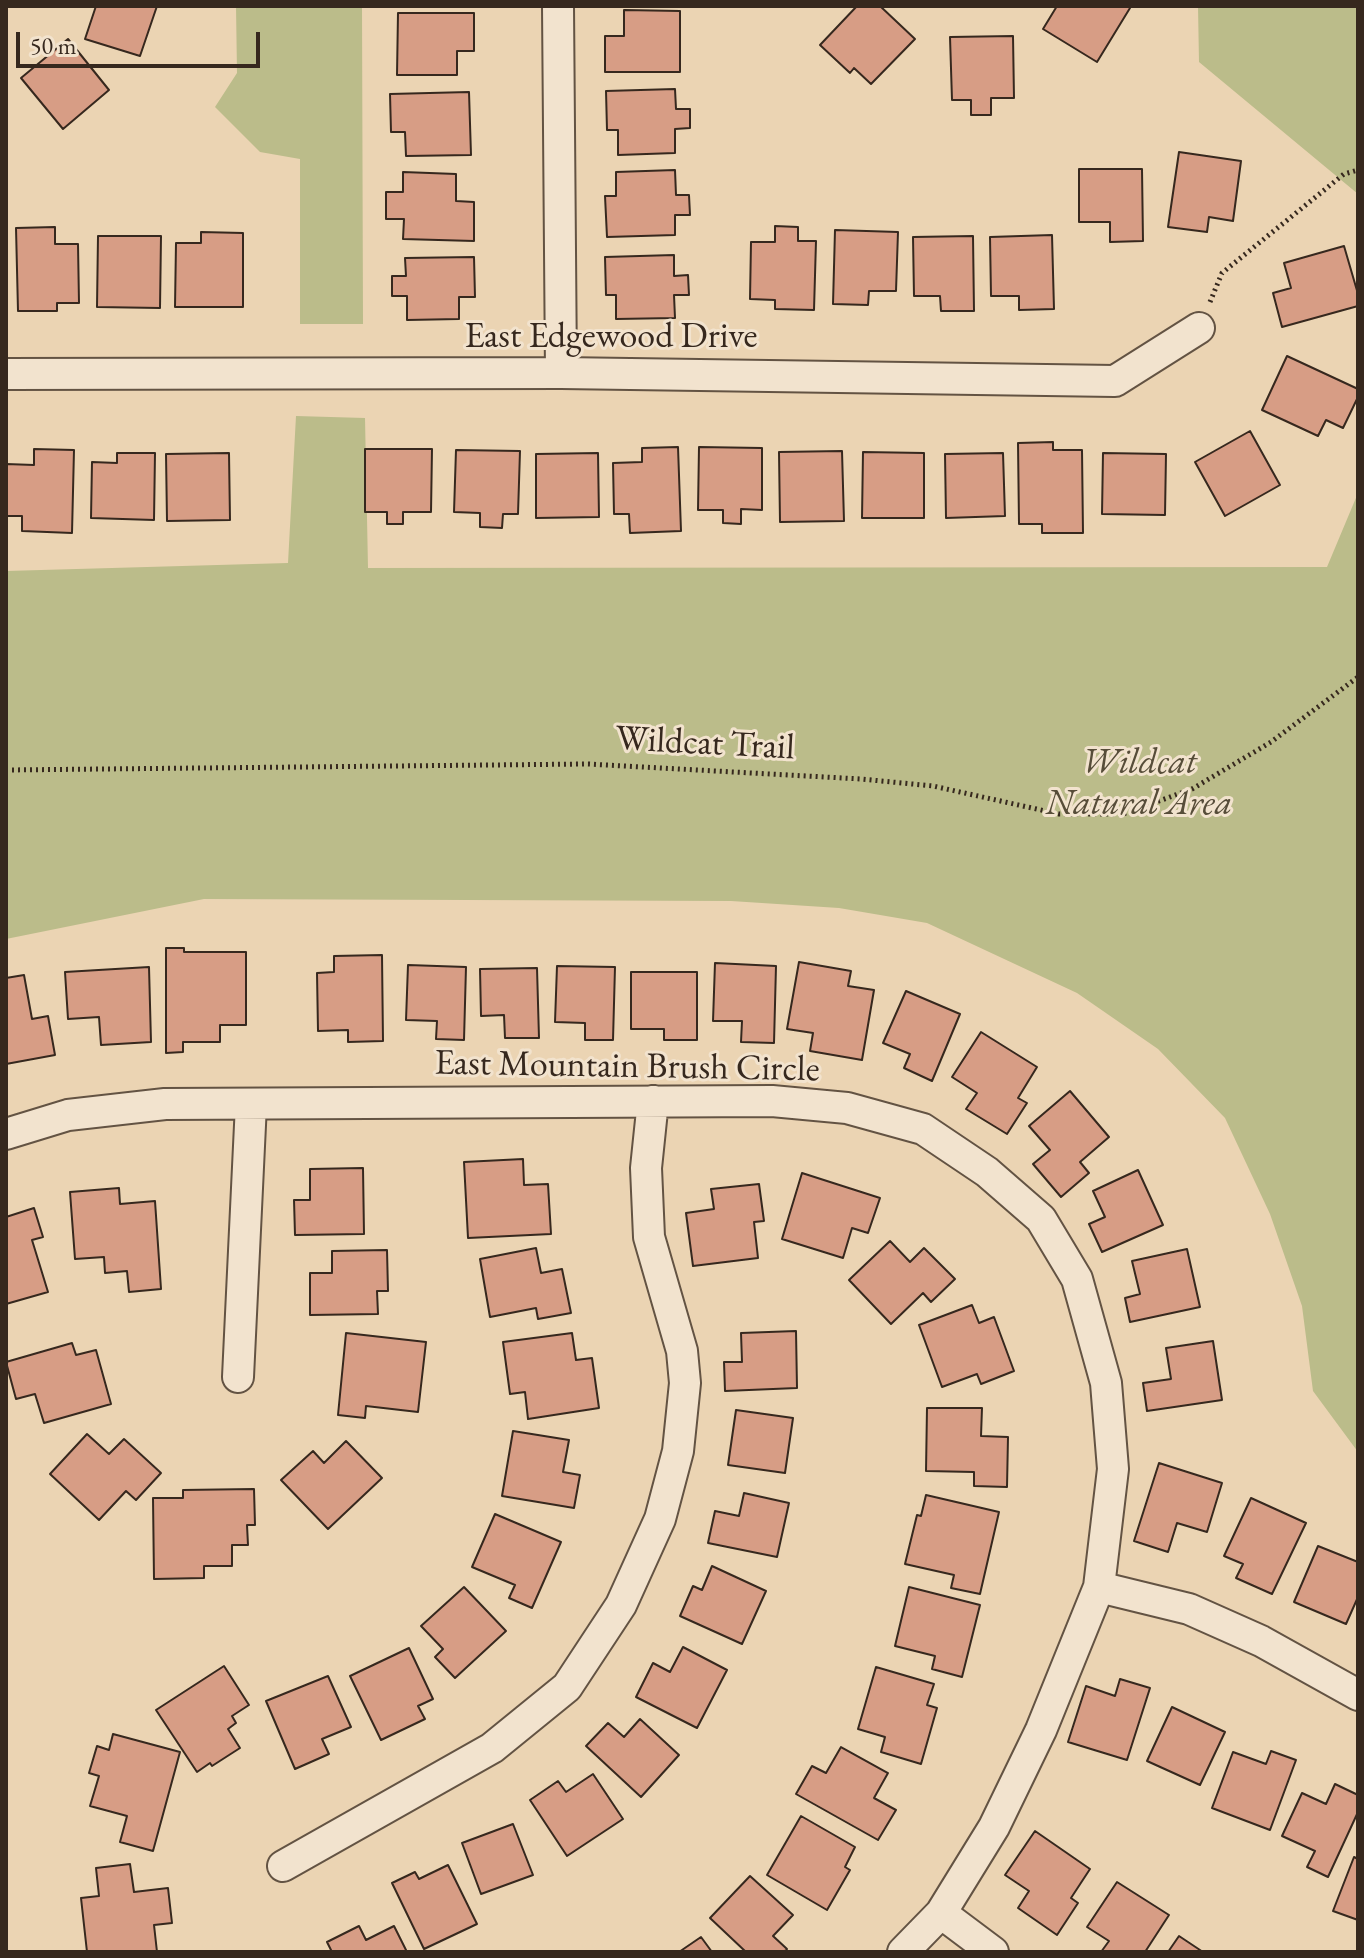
<!DOCTYPE html>
<html>
<head>
<meta charset="utf-8">
<style>
  body { margin:0 }
  #map { position:relative; width:1364px; height:1958px; overflow:hidden; background:#ebd4b3; font-family:"EB Garamond",serif }
  canvas { display:block }
  .frame { position:absolute; inset:0; border:8px solid #36281e; pointer-events:none }
  .scale { position:absolute; left:16px; top:32px; width:244px; height:36px; box-sizing:border-box; border:4px solid #36281e; border-top:0; padding-left:10px; font-size:24px; line-height:28px; white-space:nowrap; color:#36281e; -webkit-text-stroke:6px #f2e3ce; paint-order:stroke }
</style>
</head>
<body>
<div id="map">
<canvas width="1364" height="1958"></canvas>
<div class="frame"></div>
<div class="scale">50 m</div>
</div>
<script>
const ctx = document.querySelector('canvas').getContext('2d');
ctx.lineJoin = 'round';
function fillPath(path, color) {
  ctx.fillStyle = color;
  ctx.fill(path, 'evenodd');
}
function trace(path, color, width, dash) {
  ctx.strokeStyle = color;
  ctx.lineWidth = width;
  ctx.lineCap = dash ? 'butt' : 'round';
  ctx.setLineDash(dash || []);
  ctx.stroke(path);
}
function write(font, color, halo, rows, align = 'center') {
  ctx.font = font + ' "EB Garamond",serif';
  ctx.lineWidth = 6;
  ctx.setLineDash([]);
  ctx.textBaseline = 'middle';
  ctx.strokeStyle = halo;
  ctx.fillStyle = color;
  for (const [text, x, y, turn = 0] of rows) {
    ctx.save();
    ctx.translate(x, y);
    ctx.rotate((+turn || 0) * Math.PI / 180);
    ctx.textAlign = isNaN(turn) ? turn : align;
    if (halo) ctx.strokeText(text, 0, 0);
    ctx.fillText(text, 0, 0);
    ctx.restore();
  }
}
const green = new Path2D(`
  M236,6H362L363,324H300V159L260,152L215,107L237,73Z
  M1198,6H1358V194L1199,62Z
  M296,416L365,418L368,568L1327,567L1358,493V1452L1313,1391L1302,1306L1270,1214L1225,1118L1158,1049L1077,993L927,923L839,908L731,901L204,899L6,939V571L288,563Z`);
const building = new Path2D(`
  M96,6H157L140,56L85,39Z
  M857,6H880L915,39L871,84L854,68L850,73L820,45Z
  M1057,6H1127L1130,8L1097,62L1043,29Z
  M624,10L680,11V72H605V36H624Z
  M398,13H474V51H457V75H397Z
  M1013,36L1014,98H991V115H971V100H952L950,37Z
  M68,39L109,90L63,129L21,78Z
  M675,89L676,109H690V128L675,129V153L618,155V130H607L606,91Z
  M469,92L471,155L406,156L405,132H391L390,94Z
  M1179,152L1241,161L1233,221L1209,217L1207,232L1168,227Z
  M1079,169H1142L1143,241L1110,242V222H1079Z
  M675,170L676,195H689L690,215H675V235L607,237L605,196H616V172Z
  M403,172L456,174V201L474,202V241L403,239L404,219H386V192H403Z
  M775,226L798,227V241H816L814,310L775,309V300L750,299L751,242H775Z
  M55,227V244H78L79,303H57V311H18L16,228Z
  M835,230L898,232L896,291H869L868,305L833,304Z
  M201,232L243,233V307H175L176,243H201Z
  M1052,235L1054,309L1019,310V296H991L990,237Z
  M98,236H161L160,308L97,307Z
  M973,236L974,311H941L940,296H914L913,237Z
  M1344,246L1358,294V306L1282,327L1273,293L1291,288L1284,263Z
  M674,255V276L688,275L689,295H674L675,318L616,319V295H606L605,257Z
  M474,257L475,297H459V319L407,320V296H392V276H406L405,258Z
  M1287,356L1358,389V397L1343,428L1326,420L1318,436L1262,410Z
  M1250,431L1280,485L1225,516L1195,462Z
  M1053,442V450H1082L1083,533H1042V524H1019L1018,443Z
  M678,447L681,531L630,533L629,514H614L613,463L642,462V448Z
  M699,447L762,448V510L741,509V524L723,523V510H698Z
  M34,449L74,450L72,533L22,531V516H6V464L34,465Z
  M365,449H432L431,512H403V524H387V512H365Z
  M456,450L520,451L518,514H503L502,528L480,527V513L454,512Z
  M842,451L844,521L780,522L779,452Z
  M863,452L924,453V518H862Z
  M117,453H155L154,520L91,518L92,462L117,463Z
  M229,453L230,520L167,521L166,454Z
  M598,453L599,517L536,518V454Z
  M1003,453L1005,516L946,518L945,454Z
  M1103,453L1166,454L1165,515L1102,514Z
  M166,948H184V952H246V1025H220V1042H183V1052L166,1053Z
  M382,955L383,1041L348,1042V1030L318,1031L317,973L334,972V956Z
  M799,962L851,971L848,986L874,990L862,1060L810,1051L813,1033L787,1029Z
  M715,963L776,966L774,1043L741,1042L742,1021H713Z
  M408,965L466,967L464,1040L436,1039L437,1021L406,1020Z
  M557,966L615,967L613,1040H585V1023L555,1022Z
  M149,967L151,1042L101,1045L99,1017L68,1019L65,972Z
  M537,968L539,1038H505L504,1015L481,1016L480,969Z
  M631,972H697V1040H664V1029H631Z
  M24,975L32,1019L48,1016L55,1055L6,1064V978Z
  M906,991L960,1014L932,1081L904,1068L910,1054L883,1043Z
  M981,1032L1037,1067L1018,1098L1027,1103L1007,1134L966,1109L977,1093L952,1077Z
  M1070,1091L1109,1137L1080,1162L1089,1173L1061,1197L1033,1164L1050,1150L1029,1126Z
  M523,1159L524,1185L548,1184L551,1234L468,1238L464,1162Z
  M363,1168L364,1234L295,1235L294,1200H310V1169Z
  M1138,1170L1163,1225L1102,1252L1089,1224L1105,1217L1093,1191Z
  M802,1173L880,1198L868,1233L852,1228L843,1258L782,1239Z
  M759,1184L764,1221L754,1222L758,1258L693,1266L686,1213L714,1209L711,1189Z
  M119,1188L120,1204L155,1201L161,1289L129,1292L127,1271L105,1273L104,1257L75,1259L70,1192Z
  M34,1208L43,1237L32,1240L48,1292L6,1304V1217Z
  M890,1241L910,1262L924,1248L955,1279L931,1302L923,1293L891,1324L849,1280Z
  M536,1248L541,1273L562,1269L571,1313L538,1319L536,1308L490,1317L480,1259Z
  M1187,1249L1200,1307L1130,1322L1125,1298L1140,1294L1132,1261Z
  M387,1250L388,1291H377L378,1314L310,1315V1273H332V1251Z
  M972,1305L979,1323L994,1317L1014,1371L981,1384L977,1374L942,1387L919,1325Z
  M796,1331L797,1388L725,1391L724,1362H742L741,1333Z
  M346,1333L426,1342L418,1412L366,1406L365,1418L338,1415Z
  M572,1333L576,1360L592,1358L599,1408L528,1419L525,1392L510,1394L503,1342Z
  M1213,1341L1222,1400L1147,1411L1143,1383L1171,1379L1166,1348Z
  M72,1343L76,1355L96,1350L111,1404L44,1423L35,1394L16,1399L6,1362Z
  M927,1408H982L981,1436L1008,1437L1007,1487L974,1486V1472L926,1471Z
  M736,1410L793,1418L785,1473L728,1465Z
  M513,1431L569,1440L563,1472L580,1475L574,1508L502,1496Z
  M87,1434L109,1454L124,1439L161,1473L136,1500L126,1491L99,1520L50,1474Z
  M346,1441L382,1478L328,1529L281,1480L313,1451L324,1463Z
  M1159,1463L1222,1483L1207,1532L1177,1523L1168,1552L1134,1541Z
  M254,1489L255,1525H247L248,1545H232V1566H204V1578L154,1579L153,1498H183V1490Z
  M744,1493L789,1503L777,1557L708,1543L715,1511L739,1516Z
  M926,1495L999,1512L980,1594L951,1588L954,1575L905,1564L917,1515L921,1516Z
  M1251,1498L1306,1523L1272,1594L1236,1578L1243,1564L1224,1556Z
  M495,1514L561,1542L532,1608L509,1598L515,1585L472,1567Z
  M1318,1546L1358,1562V1597L1346,1624L1294,1602Z
  M712,1566L766,1591L742,1644L680,1616L693,1586L702,1590Z
  M464,1587L506,1631L455,1678L435,1657L443,1649L421,1626Z
  M909,1587L980,1605L962,1677L932,1669L935,1656L895,1646Z
  M683,1647L727,1670L697,1728L636,1697L653,1663L670,1672Z
  M409,1648L433,1699L418,1706L425,1719L381,1740L350,1676Z
  M224,1666L249,1705L232,1716L236,1723L228,1729L240,1748L212,1766L210,1763L197,1772L156,1710Z
  M876,1667L934,1684L927,1705L937,1708L921,1764L881,1752L885,1737L858,1729Z
  M328,1676L351,1727L322,1739L329,1754L295,1769L266,1701Z
  M1120,1679L1150,1688L1127,1760L1068,1742L1086,1686L1115,1696Z
  M1172,1707L1225,1732L1200,1785L1147,1761Z
  M640,1719L679,1755L641,1797L586,1746L608,1723L624,1737Z
  M113,1734L180,1752L153,1851L120,1842L127,1816L90,1806L99,1776L89,1773L97,1746L109,1750Z
  M841,1747L888,1773L874,1798L896,1810L878,1840L796,1794L812,1766L826,1773Z
  M1271,1751L1296,1760L1270,1830L1212,1808L1233,1752L1266,1764Z
  M593,1774L623,1819L567,1856L530,1800L558,1781L566,1792Z
  M1335,1784L1358,1795V1812L1328,1877L1307,1867L1315,1851L1282,1836L1302,1793L1326,1804Z
  M801,1816L855,1847L845,1867L850,1870L827,1910L767,1875Z
  M513,1824L533,1875L481,1894L462,1843Z
  M1035,1831L1090,1869L1071,1898L1078,1903L1057,1935L1018,1908L1029,1891L1005,1875Z
  M1354,1857L1358,1859V1920L1333,1911Z
  M130,1864L134,1892L168,1888L172,1923L154,1925L157,1952H87L81,1898L99,1896L96,1868Z
  M448,1865L477,1924L424,1949L392,1883L415,1872L419,1879Z
  M750,1876L793,1915L773,1936L787,1949L784,1952H746L710,1918Z
  M1117,1882L1169,1915L1145,1952H1101L1109,1941L1087,1927Z
  M359,1926L366,1940L394,1926L407,1952H332L327,1942Z
  M1179,1936L1203,1952H1168Z
  M701,1937L712,1952H679Z`);
const path = new Path2D(`
  M1210,302L1222,273L1344,174L1358,170
  M6,770L588,764L861,779L933,786L1059,814H1123L1192,789L1271,742L1358,677`);
const street = new Path2D(`
  M558,6L561,373
  M6,374L561,373L1115,381L1199,328
  M6,1134L68,1115L165,1104L772,1101L847,1108L923,1129L987,1172L1041,1219L1077,1279L1106,1383L1113,1469L1099,1587L1041,1730L994,1827L941,1913L903,1952
  M238,1377L251,1104
  M1099,1587L1189,1609L1261,1641L1358,1695
  M283,1866L492,1748L567,1687L621,1605L660,1519L678,1451L685,1383L682,1351L649,1237L646,1168L653,1101
  M941,1913L993,1952`);
const streetNames = [
  ["East Edgewood Drive",611,337],
  ["Wildcat Trail",705,744,3],
  ["East Mountain Brush Circle",627,1067,1]
];
const parkNames = [
  ["Wildcat",1139,763],
  ["Natural Area",1139,804]
];
fillPath(green, '#bbbc8a');
fillPath(building, '#d79d85');
trace(building, '#36281e', 2);
trace(street, '#635343', 34);
trace(path, '#36281e', 5, [2, 4]);
trace(street, '#f2e3ce', 30);
write('36px', '#36281e', '#f2e3ce', streetNames);
write('italic 36px', '#574d39', '#f2e3ce', parkNames);
</script>
</body>
</html>
